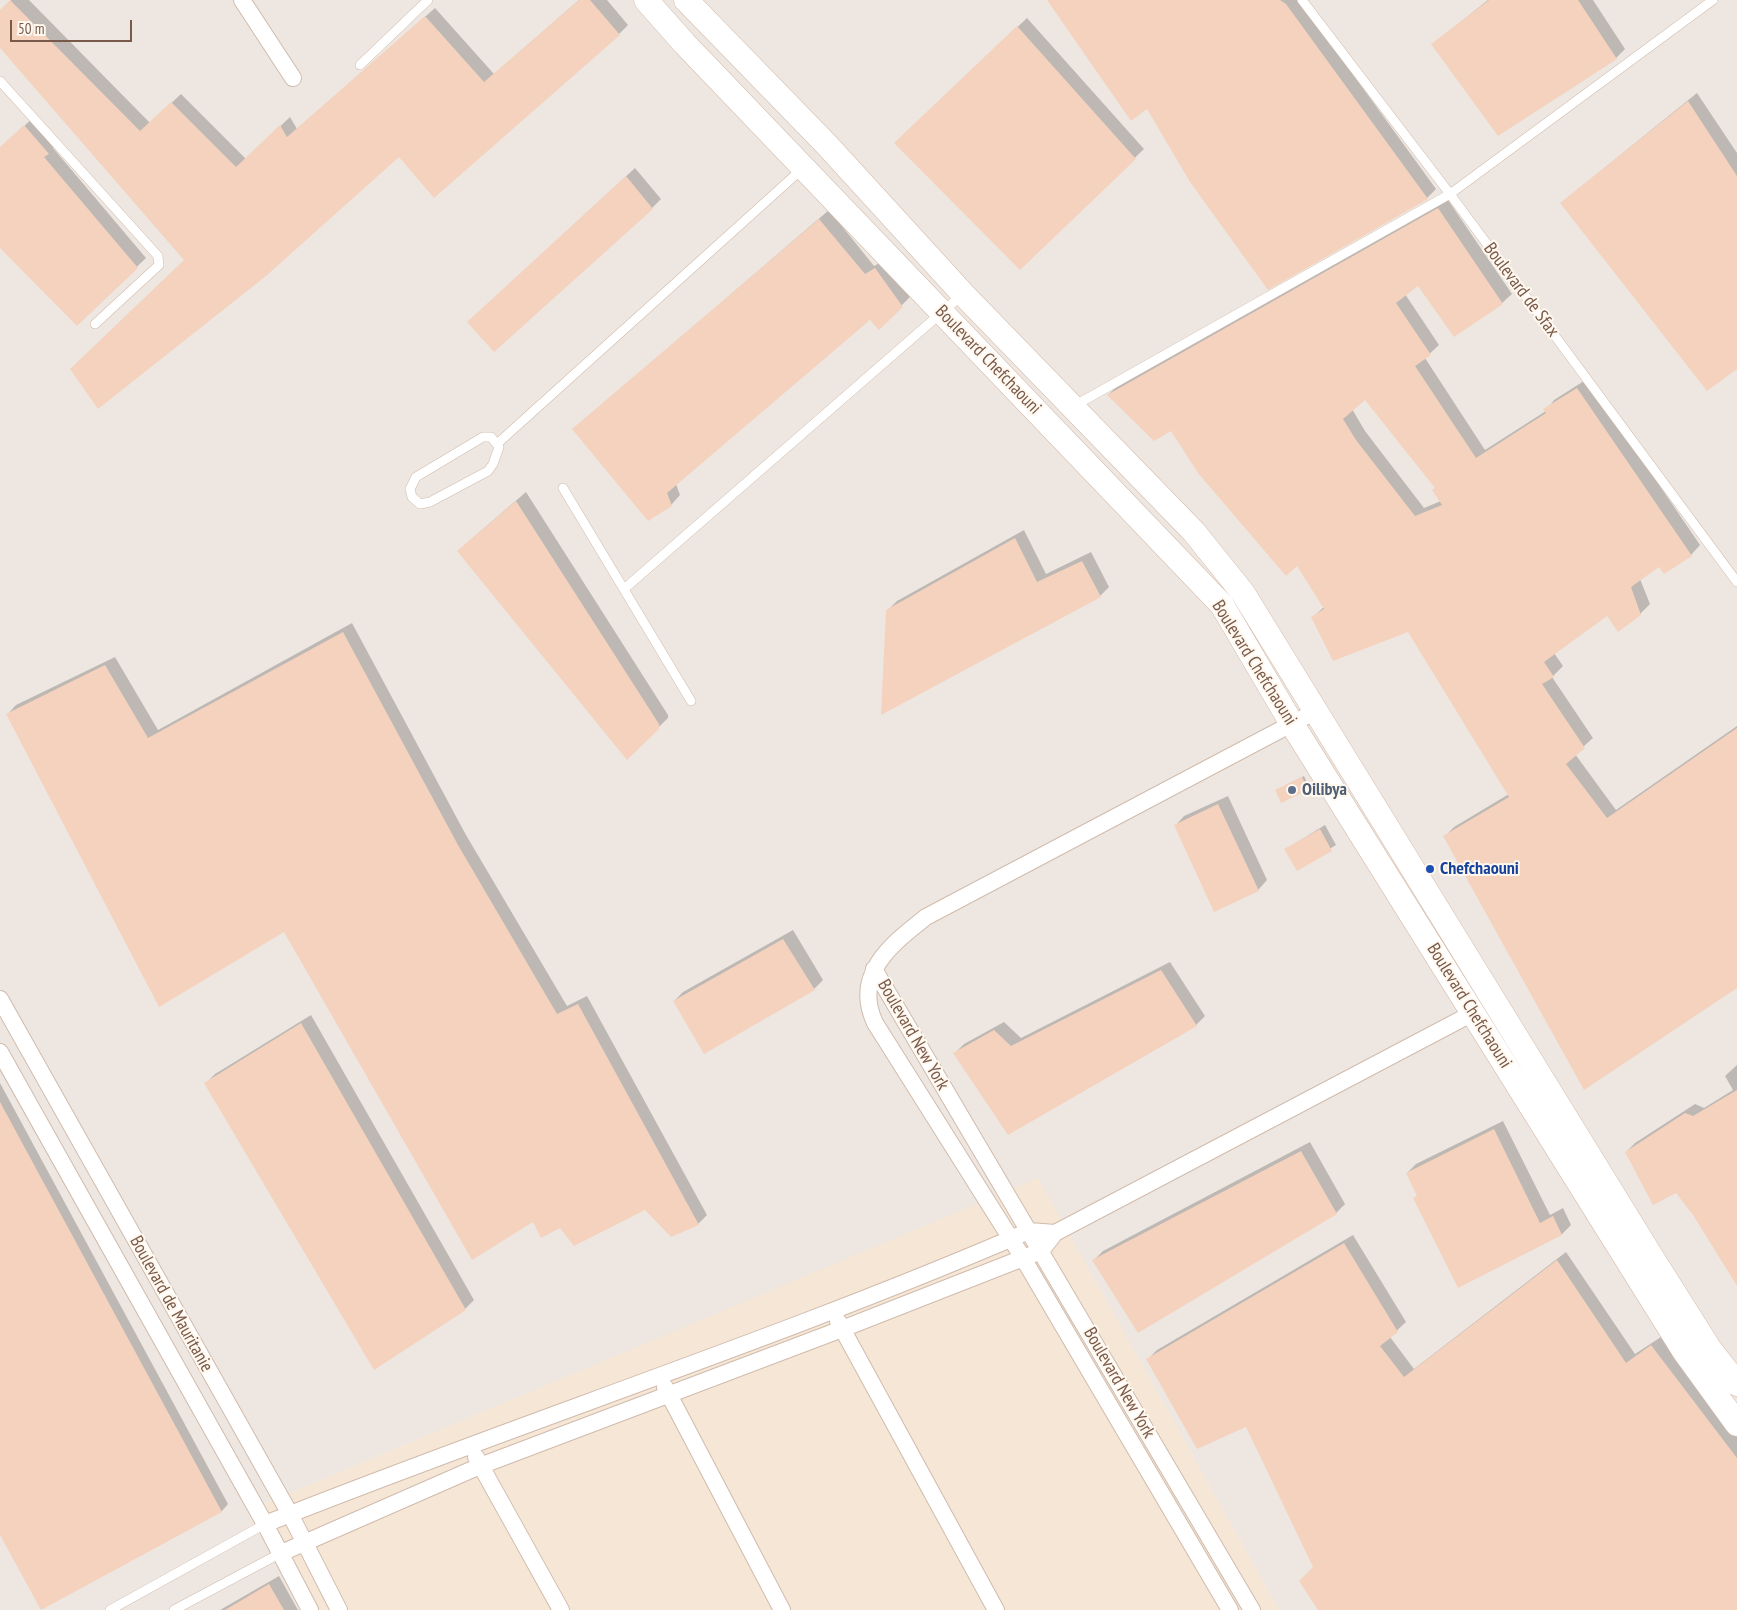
<!DOCTYPE html>
<html>
<head>
<meta charset="utf-8">
<style>
  body { margin:0 }
  #map { position:relative; width:1737px; height:1610px; overflow:hidden; background:#fdf4e8; font-family:"PT Sans Narrow",sans-serif }
  canvas { display:block }
  .scale { position:absolute; left:10px; top:20px; width:122px; height:22px; box-sizing:border-box; border:2px solid #79594a; border-top:0; padding-left:6px; font-size:15px; line-height:18px; white-space:nowrap; color:#79594a; -webkit-text-stroke:4px #fff8ef; paint-order:stroke }
</style>
</head>
<body>
<div id="map">
<canvas width="1737" height="1610"></canvas>
<div class="scale">50 m</div>
</div>
<script>
const ctx = document.querySelector('canvas').getContext('2d');
ctx.lineJoin = 'round';
function fillPath(path, color) {
  ctx.fillStyle = color;
  ctx.fill(path, 'evenodd');
}
function trace(path, color, width, dash) {
  ctx.strokeStyle = color;
  ctx.lineWidth = width;
  ctx.lineCap = dash ? 'butt' : 'round';
  ctx.setLineDash(dash || []);
  ctx.stroke(path);
}
function write(font, color, halo, rows, align = 'center') {
  ctx.font = font + ' "PT Sans Narrow",sans-serif';
  ctx.lineWidth = 4;
  ctx.setLineDash([]);
  ctx.textBaseline = 'middle';
  ctx.strokeStyle = halo;
  ctx.fillStyle = color;
  for (const [text, x, y, turn = 0] of rows) {
    ctx.save();
    ctx.translate(x, y);
    ctx.rotate((+turn || 0) * Math.PI / 180);
    ctx.textAlign = isNaN(turn) ? turn : align;
    if (halo) ctx.strokeText(text, 0, 0);
    ctx.fillText(text, 0, 0);
    ctx.restore();
  }
}
const residential = new Path2D(`
  M1038,1177L1279,1610H303L247,1511Z`);
const industrial = new Path2D(`
  M0,0H1737V1610H1279L1038,1178L247,1511L303,1610H0Z`);
const shadow = new Path2D(`
  M11,0H29L150,123L181,94L246,159L290,117L297,129L435,8L494,74L579,0H607L628,25L619,34L399,156L185,260L0,46V12Z
  M1051,0H1299L1436,189L1427,198L1147,107Z
  M1488,0H1593L1625,49L1616,58L1433,44Z
  M1027,18L1144,149L1020,268L905,134Z
  M1697,93L1737,153V368L1561,203Z
  M34,117L57,144L53,148L146,258L77,324L0,246V148Z
  M635,168L661,199L652,208L478,313Z
  M1448,200L1512,294L1502,303L1418,285L1405,294L1439,345L1425,358L1485,450L1546,411L1554,400L1587,379L1700,545L1691,555L1665,572L1659,565L1640,579L1650,604L1640,614H1607L1554,653L1563,666L1552,677L1593,738L1575,754L1616,810L1737,726V986L1445,836L1454,827L1509,794L1408,631L1313,617L1324,607L1297,564L1172,429L1108,395L1117,386ZM1365,399L1436,488L1441,501L1424,508L1365,431L1352,409Z
  M829,210L874,266L885,260L911,296L879,328L870,318L676,484L680,495L671,505L574,429Z
  M526,492L668,715V718L627,758L468,542Z
  M1024,530L1046,574L1091,552L1109,587L1100,596L887,611L897,601Z
  M352,623L466,835L567,1006L587,996L707,1215L698,1224L645,1208L561,1227L533,1220L285,930L7,715L16,705L115,657L158,730Z
  M1304,776L1309,787L1282,802L1278,789Z
  M1228,796L1267,880L1258,890L1175,826L1184,816Z
  M1325,825L1336,845L1297,869L1286,849Z
  M793,930L823,980L814,989L674,1001L683,992Z
  M1170,962L1205,1016L1196,1025L955,1053L964,1044L1004,1022L1021,1038Z
  M311,1015L474,1300L465,1309L206,1083L215,1074Z
  M1737,1065V1284L1694,1214L1676,1192L1626,1152L1635,1143L1695,1104L1704,1108L1733,1090L1725,1076Z
  M0,1083L228,1504L222,1511L42,1608L0,1532Z
  M1503,1121L1550,1215L1563,1208L1571,1225L1562,1234L1458,1286L1415,1198L1418,1195L1407,1173L1416,1164Z
  M1310,1142L1345,1204L1336,1213L1094,1260L1103,1251Z
  M1353,1235L1406,1322L1390,1337L1414,1369L1566,1252L1635,1354L1661,1337L1737,1437V1610H1320L1315,1567L1247,1425L1148,1359L1157,1350Z
  M279,1576L298,1610H220Z`);
const building = new Path2D(`
  M10,0L140,131L171,102L236,167L280,125L287,137L425,16L484,82L579,0H590L620,35L434,198L399,157L266,276L98,409L70,369L184,260L0,48V10Z
  M1047,0H1280L1286,4L1428,199L1268,290L1190,182L1147,109L1131,121Z
  M1489,0H1578L1617,59L1498,136L1431,44Z
  M1017,26L1136,159L1020,270L894,143Z
  M1688,101L1737,176V369L1707,391L1560,203Z
  M24,125L49,154L44,157L138,268L77,326L0,248V147Z
  M626,176L653,209L494,352L467,322Z
  M1438,208L1503,304L1454,337L1418,286L1396,303L1431,355L1415,366L1476,458L1546,413L1543,409L1577,388L1692,556L1664,574L1659,567L1631,587L1641,615L1618,632L1607,616L1544,662L1554,677L1542,684L1585,748L1566,764L1607,818L1737,728V988L1584,1090L1443,836L1509,797L1408,632L1333,661L1311,617L1324,609L1297,566L1286,576L1198,473L1171,431L1154,441L1107,395ZM1365,400L1435,488L1432,490L1442,505L1415,516L1356,440L1343,419Z
  M819,219L865,274L875,268L903,307L879,330L870,320L667,493L672,506L648,521L572,429Z
  M516,501L659,724V729L627,760L457,551Z
  M1015,538L1037,582L1082,561L1101,597L881,715L886,610Z
  M343,632L458,845L557,1014L578,1004L699,1225L671,1237L645,1210L574,1246L560,1228L541,1238L533,1222L472,1260L284,932L159,1007L6,714L105,665L148,738Z
  M1302,777L1308,790L1281,803L1275,790Z
  M1218,804L1259,891L1214,912L1174,825Z
  M1320,829L1332,851L1297,871L1284,849Z
  M783,939L815,990L704,1054L673,1001Z
  M1161,970L1197,1026L1008,1135L953,1053L994,1030L1011,1046Z
  M301,1023L466,1310L374,1370L204,1083Z
  M1737,1090V1286L1693,1215L1676,1193L1653,1205L1625,1152L1685,1113L1693,1116Z
  M0,1102L222,1512L41,1610L0,1535Z
  M1494,1129L1540,1223L1553,1216L1562,1235L1458,1288L1413,1198L1417,1196L1406,1173Z
  M1301,1151L1337,1214L1138,1333L1092,1260Z
  M1344,1243L1398,1332L1380,1346L1404,1377L1557,1260L1626,1363L1651,1345L1737,1458V1610H1318L1299,1581L1313,1567L1246,1427L1197,1449L1146,1359Z
  M269,1584L284,1610H225Z`);
const lane = new Path2D(`
  M1302,0L1450,194L1737,582
  M360,65L428,0
  M0,81L158,256L159,265L95,324
  M1074,406L1450,194L1713,0
  M483,437H491L499,447L493,464L488,471L430,502L420,504L412,497L410,489L416,477Z
  M498,443L802,169
  M563,488L691,701
  M624,589L963,294
  M110,1610L265,1524
  M174,1610L279,1554`);
const street = new Path2D(`
  M242,0L293,78
  M874,969L1252,1610
  M0,999L290,1514L339,1610
  M0,1052L265,1524L310,1610
  M838,1321L996,1610
  M665,1387L782,1610
  M476,1457L561,1610
  M265,1524C518,1423 779,1339 1029,1231L1055,1233
  M279,1554L480,1466L842,1329L1041,1251L1055,1233L1473,1013
  M1230,1610L1023,1258L875,1023C852,974 892,944 926,917L1316,711`);
const secondary = new Path2D(`
  M646,0L684,43L1222,605L1292,724L1684,1351L1737,1424
  M686,0L827,145L963,294L1194,532L1243,593L1651,1256L1709,1348L1737,1384`);
const markers = [
  [1292,790,5,"#5c6f8a"],
  [1430,869,5,"#1a4fb4"]
];
const streetNames = [
  ["Boulevard de Sfax",1521,290,53],
  ["Boulevard Chefchaouni",988,360,46],
  ["Boulevard Chefchaouni",1254,663,58],
  ["Boulevard Chefchaouni",1469,1006,58],
  ["Boulevard New York",913,1035,60],
  ["Boulevard de Mauritanie",171,1304,61],
  ["Boulevard New York",1119,1383,60]
];
const serviceNames = [
  ["Oilibya",1302,790]
];
const transitNames = [
  ["Chefchaouni",1440,869]
];
fillPath(residential, '#f5e6d6');
fillPath(industrial, '#eee7e1');
fillPath(shadow, '#0003');
fillPath(building, '#f4d2be');
trace(lane, '#d0bbac', 10);
trace(street, '#d0bbac', 18);
trace(secondary, '#d6bdac', 25);
trace(lane, '#fff', 9);
trace(street, '#fff', 16);
trace(secondary, '#fff', 24);
for (const [x, y, r, color] of markers) {
  const dot = new Path2D();
  dot.arc(x, y, r, 0, 2 * Math.PI);
  ctx.fillStyle = color;
  ctx.fill(dot);
  trace(dot, '#fff8ef', 2);
}
write('18px', '#79594a', '#fff8ef', streetNames);
write('bold 18px', '#4e5e75', '#fff8ef', serviceNames, 'left');
write('bold 18px', '#164399', '#fff8ef', transitNames, 'left');
</script>
</body>
</html>
